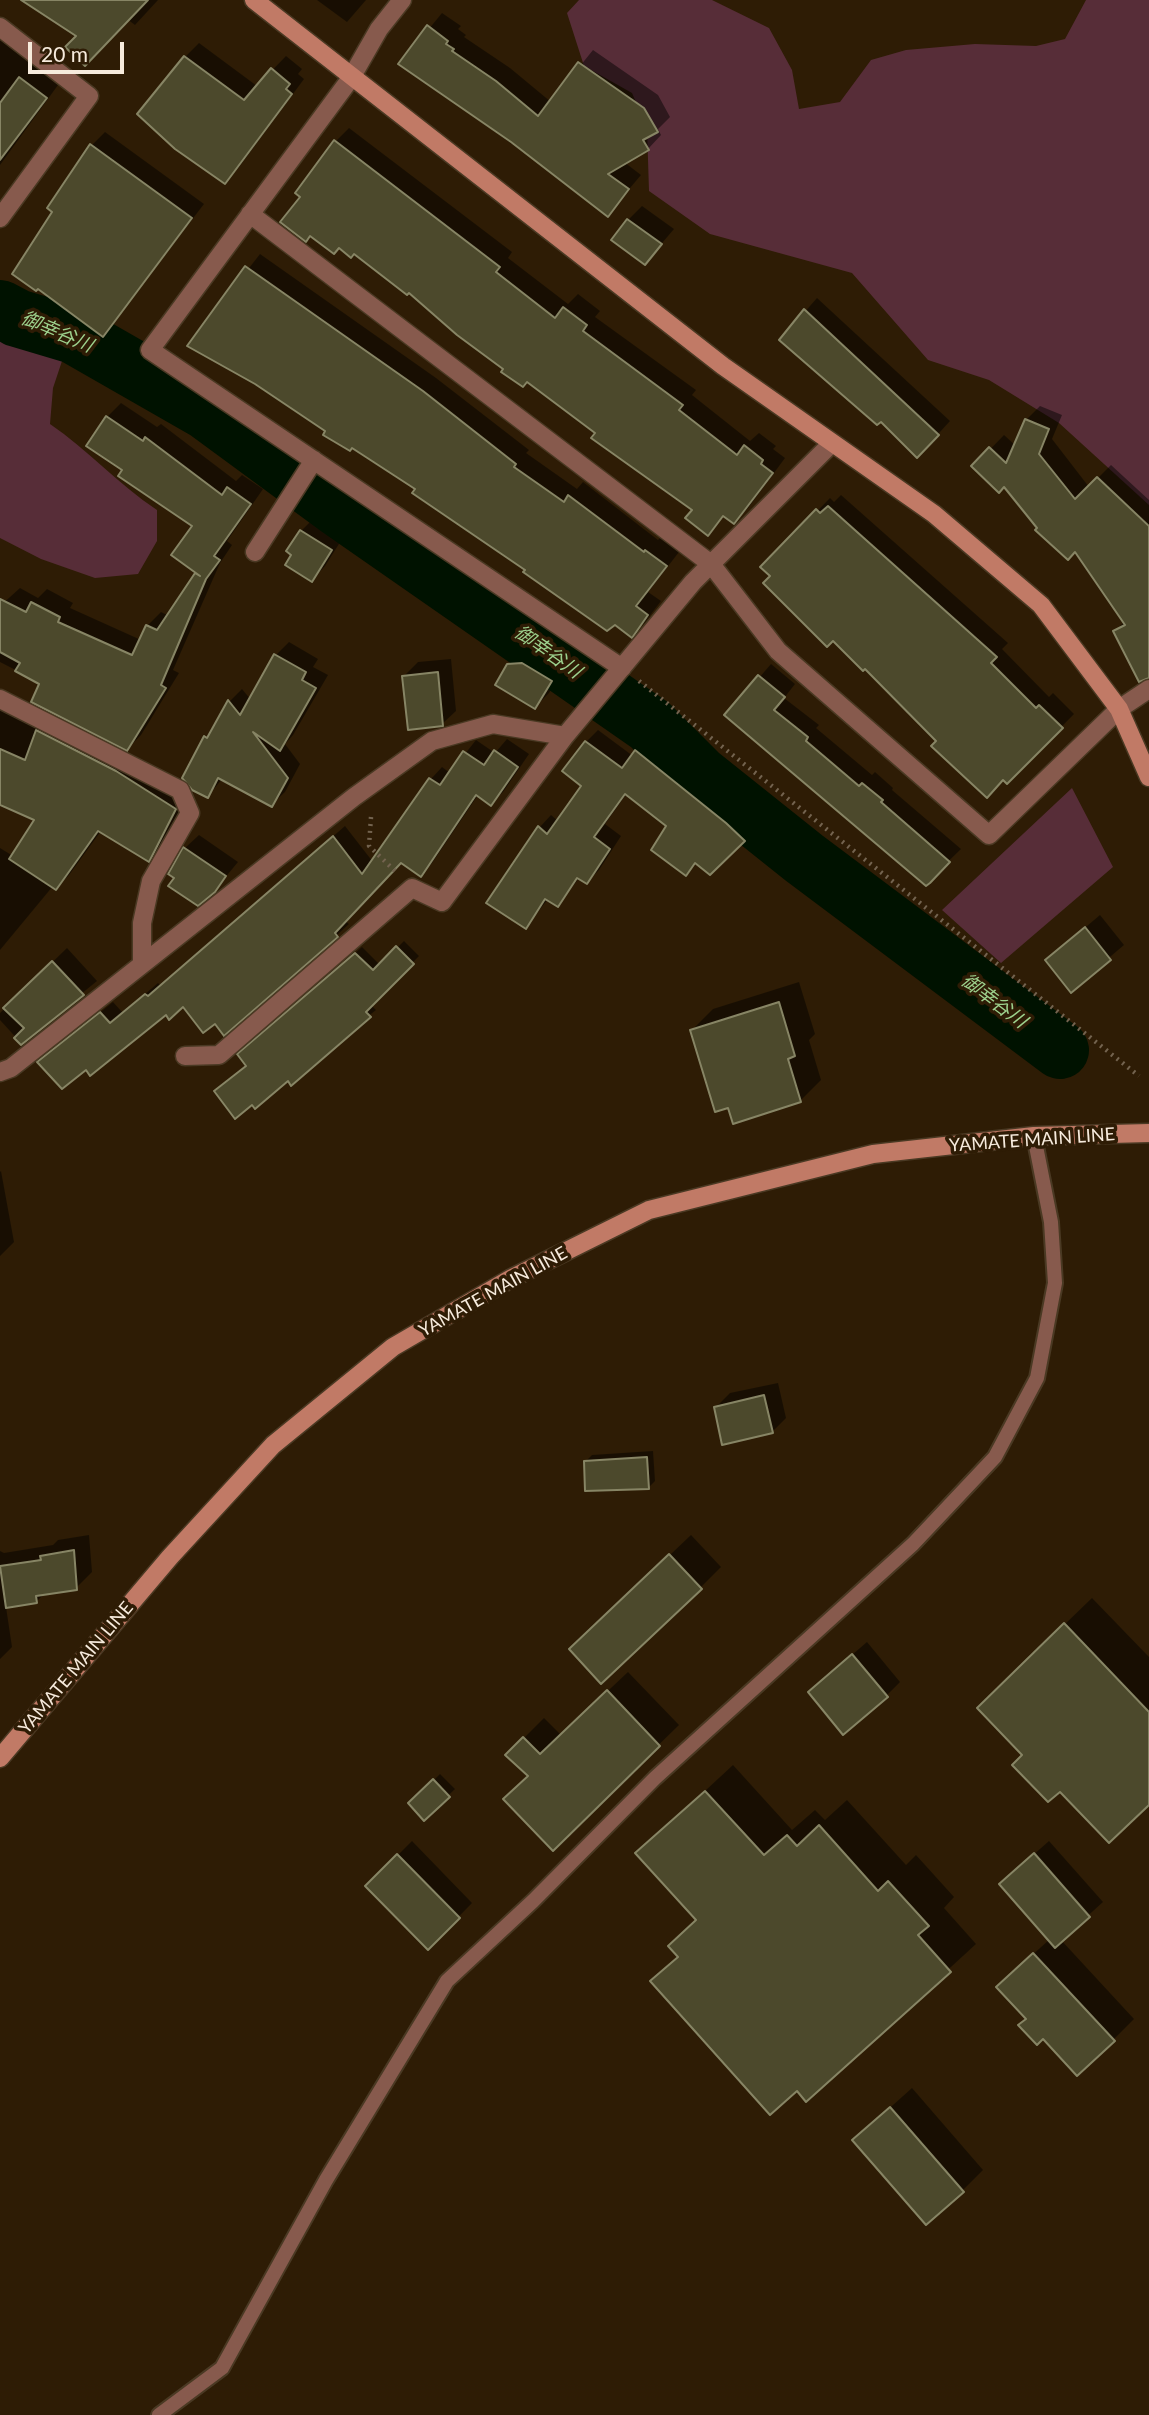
<!DOCTYPE html>
<html>
<head>
<meta charset="utf-8">
<style>
  body { margin:0 }
  #map { position:relative; width:1149px; height:2415px; overflow:hidden; background:#2e1c05; font-family:Lato,sans-serif }
  canvas { display:block }
  .scale { position:absolute; left:28px; top:42px; width:96px; height:32px; box-sizing:border-box; border:4px solid #f7ebdd; border-top:0; padding-left:9px; font-size:21px; line-height:24px; white-space:nowrap; color:#f7ebdd; -webkit-text-stroke:5px #2e1c05; paint-order:stroke }
</style>
</head>
<body>
<div id="map">
<canvas width="1149" height="2415"></canvas>
<div class="scale">20 m</div>
</div>
<script>
const ctx = document.querySelector('canvas').getContext('2d');
ctx.lineJoin = 'round';
function fillPath(path, color) {
  ctx.fillStyle = color;
  ctx.fill(path, 'evenodd');
}
function trace(path, color, width, dash) {
  ctx.strokeStyle = color;
  ctx.lineWidth = width;
  ctx.lineCap = dash ? 'butt' : 'round';
  ctx.setLineDash(dash || []);
  ctx.stroke(path);
}
function write(font, color, halo, rows, align = 'center') {
  ctx.font = font + ' Lato,"Noto Sans JP",sans-serif';
  ctx.lineWidth = 7;
  ctx.setLineDash([]);
  ctx.textBaseline = 'middle';
  ctx.strokeStyle = halo;
  ctx.fillStyle = color;
  for (const [text, x, y, turn = 0] of rows) {
    ctx.save();
    ctx.translate(x, y);
    ctx.rotate((+turn || 0) * Math.PI / 180);
    ctx.textAlign = isNaN(turn) ? turn : align;
    if (halo) ctx.strokeText(text, 0, 0);
    ctx.fillText(text, 0, 0);
    ctx.restore();
  }
}
const green = new Path2D(`
  M579,0H712L769,28L792,70L799,109L840,102L871,60L906,50L975,44L1036,46L1065,39L1086,0H1149V505L1059,423L989,380L928,360L852,273L710,234L649,191L647,128L632,93L584,66L567,13Z
  M0,311L63,358L53,388L50,424C88,450 118,484 157,510V541L138,574L95,578L41,559L0,538Z
  M1072,788L1113,867L1001,963L942,910Z`);
const shadow = new Path2D(`
  M37,0H158L135,25L127,19L78,35Z
  M317,0H366L347,22Z
  M442,13L461,26L458,29L466,35L464,37L510,68L551,102L593,50L658,95L670,117L658,129L661,135L648,149L624,162L641,175L608,214L401,63Z
  M0,40L58,85L0,165Z
  M199,43L257,86L286,56L302,69L298,74L304,79L239,167L225,181L185,57Z
  M349,128L512,252L508,258L568,304L578,294L600,311L595,317L696,390L692,395L750,441L759,433L776,446L773,449L785,458L748,508L734,522L725,515L708,533L694,510L528,380L506,369L302,197L335,142Z
  M105,132L204,204L103,335L54,212L92,145Z
  M642,206L674,229L645,263L628,220Z
  M260,254L436,378L529,450L526,453L577,489L583,482L658,540L660,538L679,552L648,592L661,601L645,622L632,635L528,569L417,489L352,447L350,449L256,383L189,345Z
  M817,298L950,421L929,444L881,420L781,339Z
  M121,403L157,427L161,424L236,481L242,475L263,489L227,541L232,545L220,563L173,670L179,673L141,735L127,749L41,683L0,662V606L20,588L38,598L47,589L73,603L70,608L141,640L147,626L161,612L169,616L198,572L195,525L124,470L107,417Z
  M1040,406L1062,415L1052,439L1089,487L1111,465L1149,500V643L1115,631L1124,622L1076,550L1039,528L1004,485L974,466L1004,435L1015,445L1026,420Z
  M841,495L1008,643L1002,649L1049,697L1053,693L1074,714L1007,782L938,741L763,567L830,498L834,502Z
  M315,517L344,536L325,566L312,580L301,531Z
  M289,642L318,659L313,667L328,675L293,735L285,744L300,764L285,792L271,805L223,778L208,796L184,778L230,701L242,689L251,700L276,655Z
  M536,649L565,667L549,693L535,707L509,665L523,651Z
  M451,659L456,711L442,724L404,676L418,662Z
  M771,664L795,684L784,698L819,725L816,728L872,775L875,772L893,788L892,790L961,849L926,883L727,715Z
  M0,707L188,796L161,847L148,860L101,831L69,875L56,888L53,886L0,950V848L13,856L37,819L0,803Z
  M598,730L633,756L649,739L756,828L710,873L697,862L686,873L669,825L627,793L605,824L621,836L599,870L587,882L580,877L558,905L548,899L526,927L539,828L551,815L558,821L583,785L586,742Z
  M507,739L529,754L503,792L491,803L478,795L432,863L421,875L401,861L345,921L349,924L337,935L224,1033L216,1022L184,1005L166,1013L86,1067L39,1062L113,1002L123,1013L158,983L161,986L345,826L373,862L431,779L442,767L450,773L476,740L495,753Z
  M199,835L238,862L214,891L176,878L185,848Z
  M1100,915L1124,945L1071,990L1047,960Z
  M404,941L419,956L371,1005L376,1010L288,1079L246,1048L362,947L380,965Z
  M67,948L97,981L21,1043L0,1020V1013Z
  M799,982L815,1034L809,1040L821,1080L800,1101L729,1105L692,1030L713,1009Z
  M1,1171L14,1242L0,1256V1172Z
  M778,1383L786,1418L772,1432L716,1407L730,1393Z
  M653,1451L655,1481L648,1488L586,1461L592,1455Z
  M89,1535L92,1572L76,1588L45,1593L37,1601L6,1607L12,1647L0,1659V1551L4,1553L53,1545L58,1540Z
  M691,1535L721,1567L700,1588L592,1629Z
  M1092,1598L1149,1657V1802L1024,1755L1006,1681Z
  M867,1642L900,1682L887,1695L824,1679Z
  M628,1672L679,1725L553,1848L524,1738L544,1718L561,1735Z
  M733,1765L792,1830L815,1810L825,1820L847,1800L906,1865L916,1855L954,1897L944,1908L976,1944L806,2100L797,2089L652,1982L679,1955L697,1919L638,1853Z
  M440,1774L455,1789L425,1818L411,1803Z
  M412,1841L472,1903L428,1948L367,1886Z
  M1049,1841L1103,1902L1061,1940L1134,2019L1113,2040L1027,2018L1019,1967L1050,1939L1015,1871Z
  M912,2088L983,2170L962,2191L854,2140Z`);
const river = new Path2D(`
  M0,309L17,318L74,335L205,410L337,507L650,725L700,775L804,858L1060,1050`);
const building = new Path2D(`
  M21,0H148L85,66L65,47L76,36Z
  M427,25L448,41L446,44L454,49L452,51L496,81L538,116L578,62L644,108L658,132L643,140L649,150L608,174L629,189L608,217L511,142L398,64Z
  M184,56L244,100L271,68L290,84L286,89L292,94L225,184L175,149L137,114Z
  M19,77L47,98L0,160V103Z
  M334,140L500,267L496,272L555,318L563,307L587,325L583,331L683,405L679,410L737,455L744,445L763,460L761,464L773,473L734,524L723,516L708,536L685,518L692,510L591,438L595,433L527,382L523,387L501,372L503,369L457,335L409,293L407,295L354,254L351,258L339,248L334,254L310,236L306,242L280,222L300,197L295,193Z
  M90,144L192,218L103,337L38,289L36,291L12,274L52,212L47,208Z
  M627,219L662,244L645,265L611,240Z
  M245,266L423,391L516,464L514,467L564,502L568,495L644,552L645,550L667,566L636,606L648,615L632,638L615,625L607,631L523,572L525,570L412,493L415,489L352,448L350,451L323,435L325,431L255,384L187,346Z
  M804,309L939,435L917,458L881,422L877,425L779,340Z
  M106,416L143,441L145,437L222,495L227,487L251,504L214,556L220,560L206,579L161,685L166,688L127,751L31,702L39,684L15,671L20,663L0,652V599L26,612L31,602L60,617L58,622L132,655L146,625L157,630L195,573L200,576L171,555L192,526L118,476L122,470L86,446Z
  M1025,419L1049,429L1039,454L1075,499L1097,477L1149,526V678L1139,682L1113,631L1125,625L1075,552L1068,560L1035,530L1037,528L1004,487L999,493L971,466L989,447L1006,463Z
  M828,506L997,657L991,663L1036,708L1039,705L1063,728L1007,784L1003,780L987,798L931,746L936,741L865,669L863,671L833,641L827,647L763,583L770,576L760,567L816,509L820,513Z
  M300,530L332,550L312,582L285,565L291,555L286,551Z
  M274,654L306,672L302,680L316,688L280,751L253,732L288,778L272,807L218,778L208,798L192,790L182,778L204,736L207,738L228,700L240,715Z
  M522,663L552,681L535,709L495,685L507,664Z
  M438,672L443,726L408,730L402,676Z
  M758,675L785,697L774,710L808,737L806,741L859,786L862,783L883,800L881,802L950,862L930,883L926,886L724,715Z
  M36,730L116,771L176,809L149,862L98,831L56,890L9,859L34,820L0,805V749L25,760Z
  M585,741L622,768L635,750L726,823L745,841L710,875L695,863L686,876L651,850L666,826L625,794L594,837L610,849L587,884L577,878L558,907L545,899L526,929L486,903L538,826L547,834L581,786L562,771Z
  M494,750L518,767L491,806L476,795L421,877L401,863L335,933L338,937L224,1036L215,1024L203,1033L183,1007L169,1020L166,1015L90,1076L86,1070L62,1089L37,1062L100,1012L110,1023L145,994L148,996L333,836L362,874L429,778L440,785L463,751L484,765Z
  M183,847L226,876L215,892L198,906L168,886L174,878L168,874Z
  M1085,927L1111,960L1071,993L1045,960Z
  M396,946L414,964L366,1012L371,1017L291,1086L288,1081L255,1109L252,1105L235,1119L214,1091L246,1066L237,1054L355,953L373,970Z
  M52,961L84,995L21,1045L14,1038L24,1028L3,1008Z
  M779,1002L795,1056L788,1059L801,1102L733,1124L728,1108L715,1112L690,1030Z
  M764,1395L773,1433L722,1445L714,1407Z
  M647,1457L649,1489L585,1491L584,1461Z
  M74,1550L77,1590L36,1596L37,1603L6,1608L0,1566L41,1560L40,1556Z
  M669,1554L702,1589L601,1684L569,1649Z
  M1064,1623L1149,1712V1805L1109,1843L1060,1792L1048,1802L1012,1765L1022,1755L977,1708Z
  M852,1654L888,1697L843,1735L808,1692Z
  M607,1690L660,1746L553,1851L503,1799L528,1776L505,1755L523,1737L540,1754Z
  M433,1779L450,1797L424,1821L408,1803Z
  M705,1791L764,1855L787,1835L797,1846L819,1825L878,1891L888,1881L929,1926L918,1935L951,1972L806,2102L797,2091L770,2115L650,1981L678,1957L668,1946L696,1920L635,1853Z
  M1034,1853L1090,1917L1055,1948L999,1884Z
  M397,1854L460,1918L428,1950L365,1886Z
  M1033,1953L1115,2041L1077,2076L1043,2039L1037,2045L1018,2025L1026,2019L996,1987Z
  M890,2107L964,2192L926,2225L852,2140Z`);
const path = new Path2D(`
  M639,681L1139,1076
  M371,817L369,846L395,871`);
const lane = new Path2D(`
  M159,2415L222,2368L326,2180L447,1981L533,1901L655,1778L913,1544L995,1457L1037,1378L1055,1283L1051,1222L1034,1136`);
const street = new Path2D(`
  M402,0L379,29L351,78L150,350L622,668
  M0,27L89,96L0,218
  M250,214L711,564L778,651L989,835L1119,709L1149,689
  M255,552L314,460
  M0,699L180,790L190,813L151,881L142,923V963
  M185,1056L219,1055L412,888L442,902L565,736
  M0,1072L11,1068L354,797L432,741L493,724L565,736L693,582L832,443`);
const secondary = new Path2D(`
  M254,0L723,366L934,514L1041,605L1119,709L1149,777
  M0,1758L170,1557L273,1445L393,1347L510,1279L649,1210L873,1154L1034,1136L1149,1133`);
const streetNames = [
  ["YAMATE MAIN LINE",1032,1140,-4],
  ["YAMATE MAIN LINE",493,1292,-29],
  ["YAMATE MAIN LINE",76,1668,-50]
];
const waterNames = [
  ["御幸谷川",57,332,23],
  ["御幸谷川",548,652,35],
  ["御幸谷川",994,1001,37]
];
fillPath(green, '#572d38');
fillPath(shadow, '#0007');
trace(river, '#001200', 58);
fillPath(building, '#4c492c');
trace(building, '#878565', 2);
trace(lane, '#4a3923', 18);
trace(street, '#4a3923', 21);
trace(secondary, '#4a3923', 21);
trace(path, '#73634f', 4.5, [2, 5]);
trace(lane, '#875a4d', 14);
trace(street, '#875a4d', 18);
trace(secondary, '#c17a66', 18);
write('18px', '#f7ebdd', '#2e1c05', streetNames);
write('italic 19px', '#9dd18d', '#2e1c05', waterNames);
</script>
</body>
</html>
